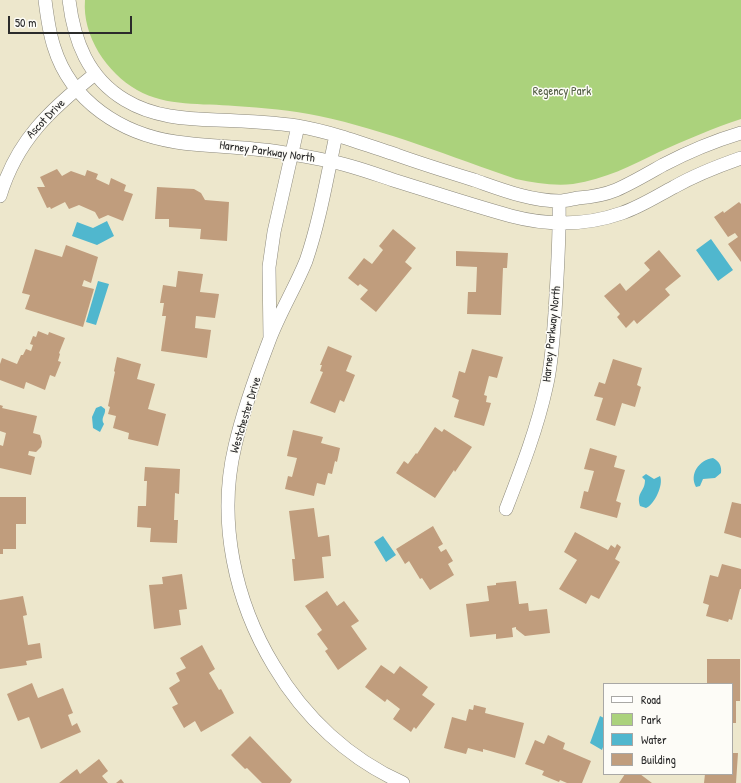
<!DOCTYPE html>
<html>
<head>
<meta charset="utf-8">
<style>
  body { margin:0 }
  #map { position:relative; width:741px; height:783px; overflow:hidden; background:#ede7cc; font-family:"Patrick Hand",sans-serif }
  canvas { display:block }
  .legend { position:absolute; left:603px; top:683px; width:130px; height:92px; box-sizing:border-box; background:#fdfcf7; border:1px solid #a9a8a5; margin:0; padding:5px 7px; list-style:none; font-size:12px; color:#2b2b2b }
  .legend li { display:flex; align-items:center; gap:8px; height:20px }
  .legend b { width:20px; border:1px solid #a9a8a5 }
  .scale { position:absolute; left:8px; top:16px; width:124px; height:18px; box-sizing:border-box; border:2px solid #2b2b2b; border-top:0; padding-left:5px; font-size:12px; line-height:14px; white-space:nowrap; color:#2b2b2b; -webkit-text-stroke:3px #fdfcf7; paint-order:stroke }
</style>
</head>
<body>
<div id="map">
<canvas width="741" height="783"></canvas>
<ul class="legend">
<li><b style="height:5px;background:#fff"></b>Road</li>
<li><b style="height:11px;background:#abd27c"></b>Park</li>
<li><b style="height:11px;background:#50b7ce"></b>Water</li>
<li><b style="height:11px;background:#c09d7d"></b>Building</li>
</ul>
<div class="scale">50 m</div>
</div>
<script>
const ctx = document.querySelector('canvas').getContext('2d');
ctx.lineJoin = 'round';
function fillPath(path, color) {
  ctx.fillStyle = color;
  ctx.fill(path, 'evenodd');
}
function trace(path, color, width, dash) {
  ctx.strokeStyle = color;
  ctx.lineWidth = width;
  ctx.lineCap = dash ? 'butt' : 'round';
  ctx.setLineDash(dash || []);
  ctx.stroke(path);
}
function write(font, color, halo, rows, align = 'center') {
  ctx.font = font + ' "Patrick Hand",sans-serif';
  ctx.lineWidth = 3;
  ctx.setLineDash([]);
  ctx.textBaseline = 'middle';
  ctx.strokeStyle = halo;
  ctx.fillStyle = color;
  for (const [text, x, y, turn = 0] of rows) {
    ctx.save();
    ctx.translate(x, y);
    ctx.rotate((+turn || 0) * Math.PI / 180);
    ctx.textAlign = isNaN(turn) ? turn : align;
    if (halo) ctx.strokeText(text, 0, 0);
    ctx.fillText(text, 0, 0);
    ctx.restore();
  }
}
const green = new Path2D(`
  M85,0H741V119C713,128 686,140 659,152C630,166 606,179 573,184C554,186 535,183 516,179C451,157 386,130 319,116C292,110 263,108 235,106C202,103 167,107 137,90C107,73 82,36 85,0Z`);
const water = new Path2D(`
  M107,221L114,236L97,245L72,236L77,222L93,228Z
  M711,239L733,270L718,281L696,250Z
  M98,281L109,284L96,325L86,322Z
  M101,406L105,409C106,415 100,418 104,424L100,432L93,428L92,417L96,408Z
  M713,458C719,461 722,466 721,473L715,478L703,479L700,486L696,487C689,474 699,460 713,458Z
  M646,474L654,479L660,476C664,485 654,505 646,508L640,506C636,492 645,492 645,480L642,477Z
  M383,536L396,555L386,562L374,542Z
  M600,716L604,718V744L602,750L590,743Z`);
const building = new Path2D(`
  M57,169L62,176L71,171L85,176L87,170L98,174L96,179L109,185L111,178L126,185L124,191L133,194L123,221L108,215L99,219L95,212L79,205L69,209L65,202L51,209L50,207L47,208L37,187H45L40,177Z
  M157,187L194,189L201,193L205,200L229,202L227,241L200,239L201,229L169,227V219H155Z
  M739,202L741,204V262L728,244L738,237L735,233L728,237L714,217L723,211L724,213Z
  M393,229L416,248L405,262L412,268L376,312L360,299L368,290L360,284L358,286L348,278L364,258L372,264L383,250L379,246Z
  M66,245L98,257L91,283L84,280L82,286L94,289L83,327L25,309L30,295L22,293L35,249L62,257Z
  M659,250L681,276L665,289L670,295L637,324L634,320L626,328L617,317L620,314L604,296L620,283L626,291L650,270L644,263Z
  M456,251L508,253L507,268H503L501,315L467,314L468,292H476L477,267L456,266Z
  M178,271L203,274L200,292L219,294L215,318L196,316L195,328L211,330L207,358L161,351L166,316H162L164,303H160L163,285L176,287Z
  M38,331L48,335L49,332L65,338L59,353L60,354L58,361L61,362L55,377L50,375L45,390L26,382L24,389L0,380V364L2,358L17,364L21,355H23L26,349L31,351L33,345L30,344L33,336L36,337Z
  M328,346L352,356L346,371L355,375L344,402L340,400L335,413L310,403L323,372L320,371L322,365H320Z
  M472,349L503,357L497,378L489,376L484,395L487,396L486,402L491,403L484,426L454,417L459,400L452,397L459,371L465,373Z
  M117,357L141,364L137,379L155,384L148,409L166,414L158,446L128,439L129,433L113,428L116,416L108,414L110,407L108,406L115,372L114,371Z
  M613,359L642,368L637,385L641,387L635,407L622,403L615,426L596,420L603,398L594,396L599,382L605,384Z
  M0,405L3,406L2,408L37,416L33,433L40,435L42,442L41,447L36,452L29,451L28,455L35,457L31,475L0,468V445L3,446L6,433L0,431Z
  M435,427L442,432L444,429L472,447L455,472L454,470L435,498L396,473L404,461L408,464L416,453L417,454Z
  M293,430L323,437L321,443L340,448L337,462L335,461L332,474L328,473L325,485L317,483L314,496L285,489L288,476L292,477L297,458L287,456Z
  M590,448L617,456L614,467L625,470L616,501L621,503L617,518L580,508L584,491L588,492L594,471L584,469Z
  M145,467L180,469L179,494L175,493L174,520H178L177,543L150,542L151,528L137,527L138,506H146L147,481H144Z
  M0,497H26V524H16V549H3V554H0Z
  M732,502L741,504V538L724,533Z
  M314,508L318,537L329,535L331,556L322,557L324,578L294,581L292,559H295L289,511Z
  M433,526L443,544L438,547L441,552L446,549L453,561L448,564L454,575L430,590L422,578L420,579L409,561L405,564L396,549Z
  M575,532L608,550L611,545L615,548L617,544L621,547L615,559L620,562L599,599L591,595L586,604L559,589L577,560L564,552Z
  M722,564L741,569V589H740L732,620L729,619L728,622L706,616L709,605L703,603L710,575L718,577Z
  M182,574L187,609L179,610L181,625L154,629L149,585L163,584L162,577Z
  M516,581L519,604L528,603L529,611L547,609L550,633L525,636L516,629V627L512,628L513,637L496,639V634L470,637L466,604L489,601L487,586L496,585V583Z
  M327,591L337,606L344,601L359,621L351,626L367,649L338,670L325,651L328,649L317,634L322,630L305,606Z
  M23,596L27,615L23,616L28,645L40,643L42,658L26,661L27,665L0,669V600Z
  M202,645L215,669L209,673L219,690L221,689L234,713L201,732L195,721L184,728L172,707L178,704L169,688L180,681L176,673L186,668L180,658Z
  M707,659H740V701H736V723H732V684H707Z
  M381,665L394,674L400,666L428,687L422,695L435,704L416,729L414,727L411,732L393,719L400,709L387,699L385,702L365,687Z
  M32,683L38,698L63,688L73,713L68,715L72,726L77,723L81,732L41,749L29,717L18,721L7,694Z
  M474,705L486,708L485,713L524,723L515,758L483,749V752L468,748L466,754L444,748L452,717L466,721L469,709L473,710Z
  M548,735L565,743L563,749L591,761L582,783H567L560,780L559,782L542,775L544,771L525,764L535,740L544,744Z
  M250,736L292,780L290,783H262L247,768L245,769L231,755Z
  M732,753H738L736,783H704L705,774H732Z
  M99,759L108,771L102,776L108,783H59L77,769L80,774Z
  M625,774H640L652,783H619Z
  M121,779L124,783H116Z`);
const street = new Path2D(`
  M45,0C47,16 49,32 54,47C71,102 122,134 176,142C202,146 228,146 254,149C279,151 305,156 329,161C351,165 372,173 393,180C432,192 471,205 511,216C549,226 585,226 622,213C640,207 657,196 674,187C695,175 718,166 741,158
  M69,0C74,41 88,78 125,100C153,117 185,119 217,120C244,121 271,122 297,126C332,132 364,144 397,155C422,164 448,172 474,180C500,189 530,201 559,201C565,201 572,199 578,198C591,197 604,195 616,190C632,183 647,174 663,165C688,152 714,141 741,133
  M336,135C327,177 320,220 306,261C295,288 279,314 269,341C256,375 243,411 235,446C217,521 235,602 274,666C304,717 349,759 403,783
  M0,196C17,140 50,110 95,74
  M270,338L269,267L274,232L298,126
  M506,509C521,470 537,429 546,388C552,364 553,338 555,313C557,276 560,238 559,201`);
const parkNames = [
  ["Regency Park",562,92]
];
const streetNames = [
  ["Ascot Drive",46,119,-46],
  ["Harney Parkway North",267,152,8],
  ["Harney Parkway North",552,334,-84],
  ["Westchester Drive",246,415,-73]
];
fillPath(green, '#abd27c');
fillPath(water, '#50b7ce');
fillPath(building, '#c09d7d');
trace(street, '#8c897c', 14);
trace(street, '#fff', 13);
write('12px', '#515d43', '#fdfcf7', parkNames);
write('12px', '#2b2b2b', '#fdfcf7', streetNames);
</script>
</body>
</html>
